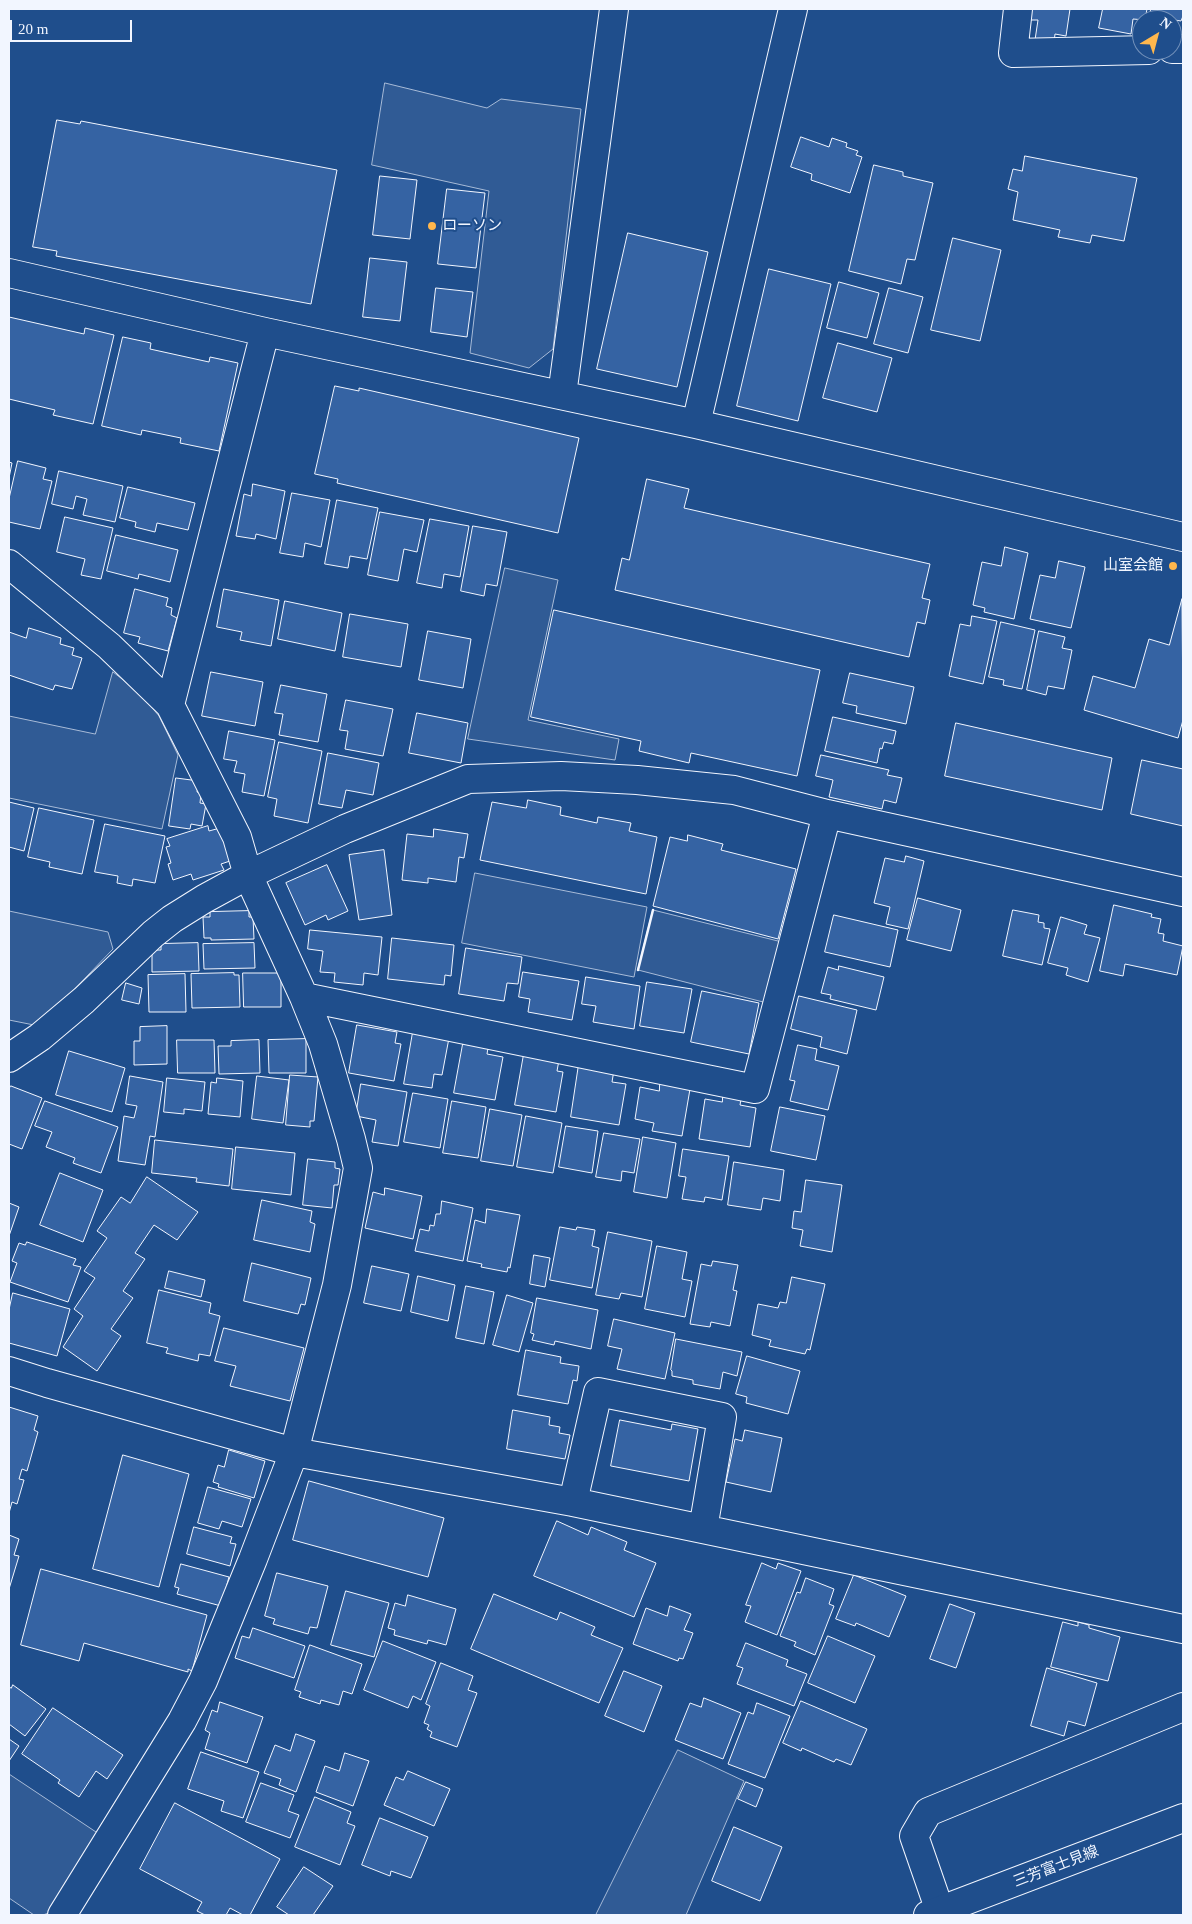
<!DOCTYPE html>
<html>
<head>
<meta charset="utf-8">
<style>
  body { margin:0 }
  #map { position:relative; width:1192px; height:1924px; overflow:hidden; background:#1f4e8c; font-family:"Times New Roman",serif }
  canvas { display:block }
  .frame { position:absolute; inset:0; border:10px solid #f2f6ff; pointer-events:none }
  .north { position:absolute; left:1132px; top:10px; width:50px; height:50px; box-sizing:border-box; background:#1f4e8c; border:1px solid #7391ba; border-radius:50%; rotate:37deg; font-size:14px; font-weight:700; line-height:20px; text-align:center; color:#f2f6ff }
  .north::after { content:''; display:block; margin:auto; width:18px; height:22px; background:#ffb74d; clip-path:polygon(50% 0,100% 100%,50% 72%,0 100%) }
  .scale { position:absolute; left:10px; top:20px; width:122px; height:22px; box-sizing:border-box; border:2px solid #f2f6ff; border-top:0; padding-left:6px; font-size:15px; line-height:18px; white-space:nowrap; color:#f2f6ff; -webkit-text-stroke:4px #1f4e8c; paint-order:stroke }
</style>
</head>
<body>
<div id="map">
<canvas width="1192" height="1924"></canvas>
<div class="frame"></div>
<div class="north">N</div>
<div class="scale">20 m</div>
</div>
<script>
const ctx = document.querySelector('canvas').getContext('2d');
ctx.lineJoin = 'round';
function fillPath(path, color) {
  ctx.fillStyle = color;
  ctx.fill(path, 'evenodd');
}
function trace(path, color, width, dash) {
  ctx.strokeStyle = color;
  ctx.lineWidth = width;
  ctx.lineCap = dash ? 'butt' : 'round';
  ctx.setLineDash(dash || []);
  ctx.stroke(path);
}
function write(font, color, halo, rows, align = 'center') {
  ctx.font = font + ' "Times New Roman","Noto Sans JP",serif';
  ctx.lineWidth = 4;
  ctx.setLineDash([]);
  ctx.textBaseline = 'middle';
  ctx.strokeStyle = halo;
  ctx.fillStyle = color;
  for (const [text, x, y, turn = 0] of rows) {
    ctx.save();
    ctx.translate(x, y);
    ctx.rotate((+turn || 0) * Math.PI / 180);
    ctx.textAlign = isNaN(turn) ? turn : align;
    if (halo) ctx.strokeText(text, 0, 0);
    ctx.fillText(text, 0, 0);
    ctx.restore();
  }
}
const parking = new Path2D(`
  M385,83L487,108L501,99L581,109L553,349L529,368L470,353L489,191L372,165Z
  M505,568L558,580L528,720L619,739L615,760L468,739Z
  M113,672L140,693L159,716L178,755L162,829L9,798V716L95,734Z
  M475,873L647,907L634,977L462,943Z
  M653,910L782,942L767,1003L638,970Z
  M9,911L108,932L113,949L39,1026L9,1020Z
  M678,1750L744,1781L686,1915H596Z
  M9,1774L102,1836L51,1912L43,1915H34L9,1898Z`);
const building = new Path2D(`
  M1031,9H1070L1066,36L1055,34L1054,43L1035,40L1038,20H1030Z
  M1103,9H1147L1145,20L1133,19L1131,34L1099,28Z
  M1151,9H1183V16L1181,21L1150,16Z
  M57,120L80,124L81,121L337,170L311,304L56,256L57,251L33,247Z
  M801,137L829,147L832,138L847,143L846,147L858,151L856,155L862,157L850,193L811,180L812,174L791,167Z
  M1025,156L1137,178L1124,241L1092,235L1090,243L1058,237L1060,230L1013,220L1018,192L1008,189L1013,169L1022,171Z
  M874,165L903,172V176L933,183L915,260L907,259L901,284L849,271Z
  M380,176L417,180L410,239L373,235Z
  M447,189L485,193L476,268L438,264Z
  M628,233L708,252L677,387L597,369Z
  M953,238L1001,250L980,341L931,330Z
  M370,258L407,262L400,321L363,317Z
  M769,269L831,284L798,421L737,406Z
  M839,282L879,293L867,338L827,328Z
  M436,288L473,292L467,337L431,332Z
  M889,288L923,297L908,353L874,344Z
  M9,317L84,334L85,328L114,335L93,424L53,415L55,410L9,399Z
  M123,337L151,343L150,349L209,362L210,357L238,363L219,451L180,443L181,438L142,430L141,435L102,426Z
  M838,343L892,358L877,412L823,398Z
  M335,386L359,391V388L579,438L558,533L337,483L338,479L315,474Z
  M18,461L46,468L43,479L52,481L40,529L9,522V499Z
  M9,462L12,463L9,478Z
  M59,471L123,486L115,522L83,515L87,499L76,496L73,509L52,504Z
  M647,479L689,489L684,508L930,564L922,598L930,600L925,624L917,622L909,657L615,590L622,558L629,560Z
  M253,484L285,491L276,539L256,534L255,539L236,536L244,494L251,496Z
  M128,487L195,503L188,530L157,523L155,532L135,527L136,522L120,518Z
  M292,493L330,500L321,547L305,543L303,557L280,553Z
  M337,500L378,508L367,559L350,556L348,568L325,564Z
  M380,512L424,520L417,552L404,549L398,581L368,575Z
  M65,517L113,528L101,579L81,575L85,559L57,552Z
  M430,519L469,526L460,577L444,574L442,588L417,583Z
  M473,526L507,532L497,586L486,584L484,596L461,591Z
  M116,535L178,550L170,582L139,574L138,579L107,571Z
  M1005,547L1028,553L1014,619L984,612L985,608L973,605L982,562L1001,566Z
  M1059,561L1085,567L1071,628L1030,619L1040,575L1055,578Z
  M135,589L168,598L166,606L172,608L171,615L177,618L168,651L138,643L140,637L124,633Z
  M224,589L279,600L271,646L240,640L242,632L217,627Z
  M1182,599L1183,720L1178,738L1084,710L1093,676L1135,688L1149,639L1169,645Z
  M285,601L342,613L335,651L278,639Z
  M554,610L820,670L797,776L691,753L689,763L639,751L641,741L531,717Z
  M350,614L408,624L401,667L343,657Z
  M972,616L997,621L983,684L949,676L960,624L970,626Z
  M1001,622L1035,630L1022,689L1003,685L1004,680L989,677Z
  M29,628L61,638L60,644L74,648L72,655L82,658L72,689L55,685L53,690L9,675V632L26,638Z
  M428,631L471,639L463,688L419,680Z
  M1039,631L1065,637L1062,648L1072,650L1064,689L1048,686L1046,695L1027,690Z
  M211,672L263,682L255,726L202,716Z
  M850,673L914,687L906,724L856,713L857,706L843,703Z
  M281,685L327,694L318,742L279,735L283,714L275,713Z
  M346,700L393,709L383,756L345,749L348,731L340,730Z
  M417,713L468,723L461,763L409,753Z
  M833,717L896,731L893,744L884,742L882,749L880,748L877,763L825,751Z
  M956,723L1112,758L1102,810L945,776Z
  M229,731L275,740L264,796L242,792L245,774L234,772L237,761L224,759Z
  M279,742L322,751L308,823L274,816L277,799L268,797Z
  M328,753L379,763L373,795L346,790L342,808L319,804Z
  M821,755L889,770L887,775L902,778L896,803L884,800L882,809L829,797L833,780L816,776Z
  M1142,760L1183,769V826L1131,814Z
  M176,778L199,781L197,792L201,793L200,803L206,804L202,826L191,824L190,829L169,826Z
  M528,800L561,807L560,815L597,823L598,817L631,823L629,831L657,837L646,894L480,860L492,802L526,808Z
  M9,802L34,808L24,851L9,847Z
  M39,808L94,820L82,874L49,867L50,862L28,857Z
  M105,824L165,836L155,883L133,879L132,886L117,883L118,876L95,872Z
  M208,826L209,831L220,828L230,861L221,864L224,870L193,880L191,874L173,880L168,864L171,863L166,847L170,846L167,839Z
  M434,829L468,834L464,858L459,857L456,882L428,878V883L402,880L407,834L433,837Z
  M688,835L723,844L721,850L796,869L778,939L653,906L670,837L687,841Z
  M384,850L392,915L359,920L349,855Z
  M906,856L924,861L908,929L886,924L890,907L874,903L885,858L904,862Z
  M327,865L348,911L328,920L326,915L305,925L286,883Z
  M918,898L961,910L951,951L907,940Z
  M1114,905L1152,914L1151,917L1161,919L1158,933L1164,934L1163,941L1183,946L1177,975L1125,964L1123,976L1100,971Z
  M1013,910L1039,915L1038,922L1044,923V928L1050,929L1042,965L1003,956Z
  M249,911V917H253L254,939L211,940V938H204L203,917H210V912Z
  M834,915L898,930L890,967L825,952Z
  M1061,917L1087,925L1084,934L1100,938L1088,982L1066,975L1068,968L1048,963Z
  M310,930L382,937L378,975L364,973L363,985L334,982L335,973L320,972L323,951L308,949Z
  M392,938L454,945L451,976L445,975L444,985L388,979Z
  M198,943L199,971L152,972V950H161V944Z
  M254,943L255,968L204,969L203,944Z
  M466,948L522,957L518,984L507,983L504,1001L459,994Z
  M839,966L884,977L876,1010L830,999L831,995L821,993L828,967L838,970Z
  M523,972L579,981L572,1020L528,1012L530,999L519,997Z
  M234,973V975H239L240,1007L192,1008L191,974Z
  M243,973H281V1007H244Z
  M185,974L186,1012H149L148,975Z
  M586,977L640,986L634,1029L593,1022L596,1006L582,1004Z
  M647,982L692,989L684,1033L640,1026Z
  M126,983L142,988L139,1004L122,1000Z
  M702,991L759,1003L749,1054L691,1042Z
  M799,996L857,1010L847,1054L820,1047L822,1037L791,1029Z
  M357,1025L397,1032L395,1043L401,1044L394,1081L349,1073Z
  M167,1026V1064L134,1065V1041H140V1027Z
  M413,1032L449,1038L442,1075L434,1074L432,1088L404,1084Z
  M306,1039V1073H269L268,1040Z
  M177,1040H214L215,1073H178Z
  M259,1040L260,1073L219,1074L218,1046H231V1041Z
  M463,1044L488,1048L487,1054L503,1057L495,1100L454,1093Z
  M798,1045L817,1049L815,1060L839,1066L828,1110L790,1101L795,1081L790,1080Z
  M69,1051L125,1068L112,1112L56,1095Z
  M524,1054L559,1060L557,1071L563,1072L556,1112L515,1105Z
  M579,1064L614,1070L612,1082L626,1084L619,1125L571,1117Z
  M290,1075L318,1077L314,1121H310V1127L286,1125Z
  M130,1076L163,1082L155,1137L150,1136L145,1165L118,1161L124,1116L134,1118L137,1106L126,1104Z
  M257,1076L289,1080L283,1123L252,1119Z
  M167,1078L205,1082L202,1111L184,1109V1114L164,1112Z
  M217,1078L243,1081L240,1117L208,1114L211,1082L216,1083Z
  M361,1084L407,1092L398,1146L372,1142L376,1120L356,1116Z
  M660,1084L690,1089L682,1136L652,1131L654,1123L635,1119L640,1087L659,1091Z
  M11,1086L42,1098L22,1149L9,1144V1089Z
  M413,1093L448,1099L440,1148L404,1142Z
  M723,1096L741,1099L740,1105L756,1108L750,1147L699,1139L705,1099L722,1102Z
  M45,1101L118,1127L101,1173L73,1163L75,1158L46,1147L52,1132L35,1126Z
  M452,1101L486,1107L478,1158L443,1153Z
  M780,1107L825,1116L816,1160L771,1151Z
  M490,1109L522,1115L513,1166L481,1161Z
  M526,1116L562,1123L553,1173L517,1167Z
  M566,1126L598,1131L592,1173L559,1167Z
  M604,1133L640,1139L634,1173L622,1171L621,1181L596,1177Z
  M643,1137L676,1143L667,1198L634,1192Z
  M155,1140L233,1149L229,1186L196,1182L197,1178L152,1173Z
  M236,1147L295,1153L291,1195L232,1189Z
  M683,1149L729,1156L722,1200L705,1197L704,1202L682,1199L686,1177L679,1176Z
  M308,1159L335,1162V1168L340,1169L338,1185H334L332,1208L303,1205Z
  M734,1162L784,1170L780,1201L763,1198L761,1210L728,1205Z
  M60,1173L103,1190L83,1242L40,1225Z
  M147,1177L198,1212L177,1240L154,1225L135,1253L145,1259L123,1291L133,1298L111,1329L121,1336L97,1371L63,1347L83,1316L74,1309L95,1278L84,1271L107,1238L97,1231L121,1197L130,1203Z
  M806,1180L842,1185L832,1252L800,1246L803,1230L792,1228L794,1211L801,1212Z
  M385,1188L422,1196L413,1239L365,1228L373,1192L384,1195Z
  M262,1200L312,1211L310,1222L315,1224L310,1252L254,1240Z
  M442,1201L473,1208L463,1261L415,1251L420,1229L429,1231L430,1225L434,1226L436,1214H440Z
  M9,1203L19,1207L9,1236Z
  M487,1209L520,1215L510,1268L508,1267L507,1272L481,1267L482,1264L467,1261L475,1220L485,1223Z
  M560,1227L576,1230L577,1227L595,1230L592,1246L599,1248L592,1288L550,1280Z
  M608,1232L652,1241L642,1297L621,1293L619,1299L596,1295Z
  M27,1242L76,1259L73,1265L81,1267L68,1302L10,1282L17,1263L12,1261L19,1243L25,1245Z
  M657,1246L687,1252L682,1279L692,1281L685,1317L645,1309Z
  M534,1255L550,1258L545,1287L530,1284Z
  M713,1261L738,1265L733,1290L737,1291L730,1326L711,1322L710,1327L690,1324L701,1264L711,1266Z
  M252,1263L311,1278L305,1305L301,1304L298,1314L244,1301Z
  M372,1266L409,1274L401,1311L364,1303Z
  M169,1271L205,1280L201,1297L165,1288Z
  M418,1276L455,1285L448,1321L411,1312Z
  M792,1277L825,1284L810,1350L807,1349L805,1354L769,1346L771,1340L752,1335L758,1304L778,1308L780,1302L786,1303Z
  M466,1286L494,1292L484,1344L456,1338Z
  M159,1290L211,1303L209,1313L220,1316L210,1356L199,1354L198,1361L166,1353L168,1348L147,1343Z
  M13,1293L70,1309L57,1356L9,1343V1310Z
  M507,1295L533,1303L519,1352L493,1345Z
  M537,1298L598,1310L591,1349L555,1341L554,1345L532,1340L534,1334L531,1333Z
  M614,1319L675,1333L665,1379L617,1369L622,1349L608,1346Z
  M224,1328L304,1348L290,1401L230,1386L236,1366L215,1361Z
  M676,1339L742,1352L737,1376L723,1372L720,1389L693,1384V1380L672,1376V1371L671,1370Z
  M526,1350L561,1357L560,1363L579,1366L577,1381L573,1380L568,1404L518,1395Z
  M747,1356L800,1371L788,1414L746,1403L747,1397L736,1394Z
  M9,1407L38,1416L34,1430L38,1432L27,1471L22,1469L19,1479L24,1480L17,1504L12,1502L9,1513Z
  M513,1410L550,1417L549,1425L560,1427L559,1433L570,1435L565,1459L507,1449Z
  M620,1420L671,1430L672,1424L698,1429L689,1481L611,1466Z
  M745,1430L782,1438L771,1492L726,1482L735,1439L742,1441Z
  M229,1450L265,1461L254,1498L218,1487L219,1484L213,1482L218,1465L224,1467Z
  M123,1455L189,1474L159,1587L93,1569Z
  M309,1481L444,1518L428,1577L293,1540Z
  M208,1487L251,1499L242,1527L222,1521L219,1529L198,1523Z
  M557,1521L588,1535L591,1527L627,1542L624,1550L656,1563L634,1617L534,1576Z
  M194,1527L232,1537L230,1543L236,1544L230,1566L187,1554Z
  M9,1535L19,1539L14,1555L19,1556L9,1589Z
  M762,1563L776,1569L778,1563L801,1571L777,1635L745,1622L751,1606L746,1605Z
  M181,1564L229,1577L221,1606L177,1594L179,1588L175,1587Z
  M41,1569L207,1615L192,1671L188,1669V1672L84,1643L79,1661L21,1645Z
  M277,1573L328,1586L317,1628L310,1627L308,1634L273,1624L275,1619L265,1616Z
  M854,1575L906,1596L889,1637L856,1623L855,1626L836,1619Z
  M806,1578L834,1589L829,1604L834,1606L815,1655L794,1646L796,1642L780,1636L797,1592L800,1593Z
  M346,1591L389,1603L374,1657L331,1645Z
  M494,1594L557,1620L560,1612L595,1627L591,1635L623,1648L599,1703L471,1649Z
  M408,1595L456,1609L446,1645L428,1640L427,1644L394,1635L395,1630L388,1628L395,1603L405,1606Z
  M950,1604L975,1613L956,1668L930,1659Z
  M670,1606L691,1614L684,1630L693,1633L683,1659L679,1658L678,1661L633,1644L646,1608L667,1616Z
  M1063,1622L1078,1626V1622L1089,1625V1628L1120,1637L1108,1681L1051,1667Z
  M253,1628L305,1646L294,1678L235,1658L242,1636L249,1638Z
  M828,1636L875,1656L855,1703L808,1683Z
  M383,1641L436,1662L421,1700L413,1696L408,1708L364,1690Z
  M746,1643L788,1660L786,1666L807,1674L794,1706L737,1684L743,1668L737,1666Z
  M310,1645L362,1664L352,1694L343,1691L339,1705L321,1700L320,1704L299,1697L301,1692L295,1690Z
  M441,1663L473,1676L468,1690L477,1693L457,1747L430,1737L432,1732L427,1729L429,1725L424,1723L430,1706L426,1704Z
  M1047,1668L1097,1683L1085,1726L1068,1721L1064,1736L1031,1726Z
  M624,1671L662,1686L644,1732L605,1716Z
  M13,1685L46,1709L25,1736L9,1724V1687L11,1688Z
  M704,1698L741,1713L723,1759L675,1740L690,1703L701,1707Z
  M801,1701L867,1729L851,1765L836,1759L834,1762L802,1748L801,1751L783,1743Z
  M220,1702L263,1717L247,1763L205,1749L210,1733L205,1730L212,1710L217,1712Z
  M757,1703L790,1716L765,1778L728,1764L748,1712L753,1714Z
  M53,1708L123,1755L107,1779L96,1771L79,1797L58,1783L60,1780L22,1754Z
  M296,1734L315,1741L296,1792L279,1785L281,1779L264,1773L275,1745L290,1751Z
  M9,1739L19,1746L9,1761Z
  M201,1752L259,1772L243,1818L221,1811L224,1801L188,1789Z
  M345,1753L369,1761L353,1806L316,1792L325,1766L339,1771Z
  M408,1771L450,1789L434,1826L384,1805L396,1777L403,1780Z
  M746,1782L763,1789L756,1807L738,1799Z
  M261,1783L294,1795L288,1811L299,1815L290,1838L246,1822Z
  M315,1797L351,1812L347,1823L355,1826L340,1865L295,1847Z
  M175,1803L280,1859L250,1915H243L230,1908L226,1915H205L197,1911L202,1902L140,1869Z
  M380,1818L428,1837L411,1878L391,1871L390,1876L362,1865Z
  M734,1827L782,1847L760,1901L712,1881Z
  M304,1867L333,1886L313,1915H289L277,1907Z`);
const minor = new Path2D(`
  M1018,9L1013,53L1149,50
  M1172,49H1183
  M9,273L265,332L696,424L1183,537
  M562,395L614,9
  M696,424L793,9
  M9,564L109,646L170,705L237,837L248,875L304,997L323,1044L351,1139L358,1168L337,1285L294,1452L253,1559L203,1681L182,1721L62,1915
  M170,705L265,332
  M304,997L755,1089L827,814
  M9,1058L40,1037L84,1000L153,934L172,919L204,899L248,875L345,829L468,779L561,776L637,780L734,790L827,814L1183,892
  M9,1371L47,1383L294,1452L573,1502L1183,1629
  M573,1502L598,1392L722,1417L703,1529
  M940,1911L914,1836L928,1812L1183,1707`);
const major = new Path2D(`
  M928,1915L1183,1818`);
const wall = new Path2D(`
  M638,970L653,910`);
const markers = [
  [432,226,5,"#ffb74d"],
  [1173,566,5,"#ffb74d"]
];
const poiNames = [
  ["ローソン",442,226],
  ["山室会館",1163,566,"right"]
];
const streetNames = [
  ["三芳富士見線",1056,1867,-21]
];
fillPath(parking, '#305b95');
trace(parking, '#a8bbd7', 1);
fillPath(building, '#3563a3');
trace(building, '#f2f6ff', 1);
trace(minor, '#f2f6ff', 30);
trace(major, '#f2f6ff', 30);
trace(minor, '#1f4e8c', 28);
trace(major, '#1f4e8c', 28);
trace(wall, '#f2f6ff', 2.5);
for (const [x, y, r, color] of markers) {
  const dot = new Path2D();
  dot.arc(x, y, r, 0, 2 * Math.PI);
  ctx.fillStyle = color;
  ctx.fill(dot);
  trace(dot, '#1f4e8c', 2);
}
write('15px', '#f2f6ff', '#1f4e8c', poiNames, 'left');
write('15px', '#f2f6ff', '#1f4e8c', streetNames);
</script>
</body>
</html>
